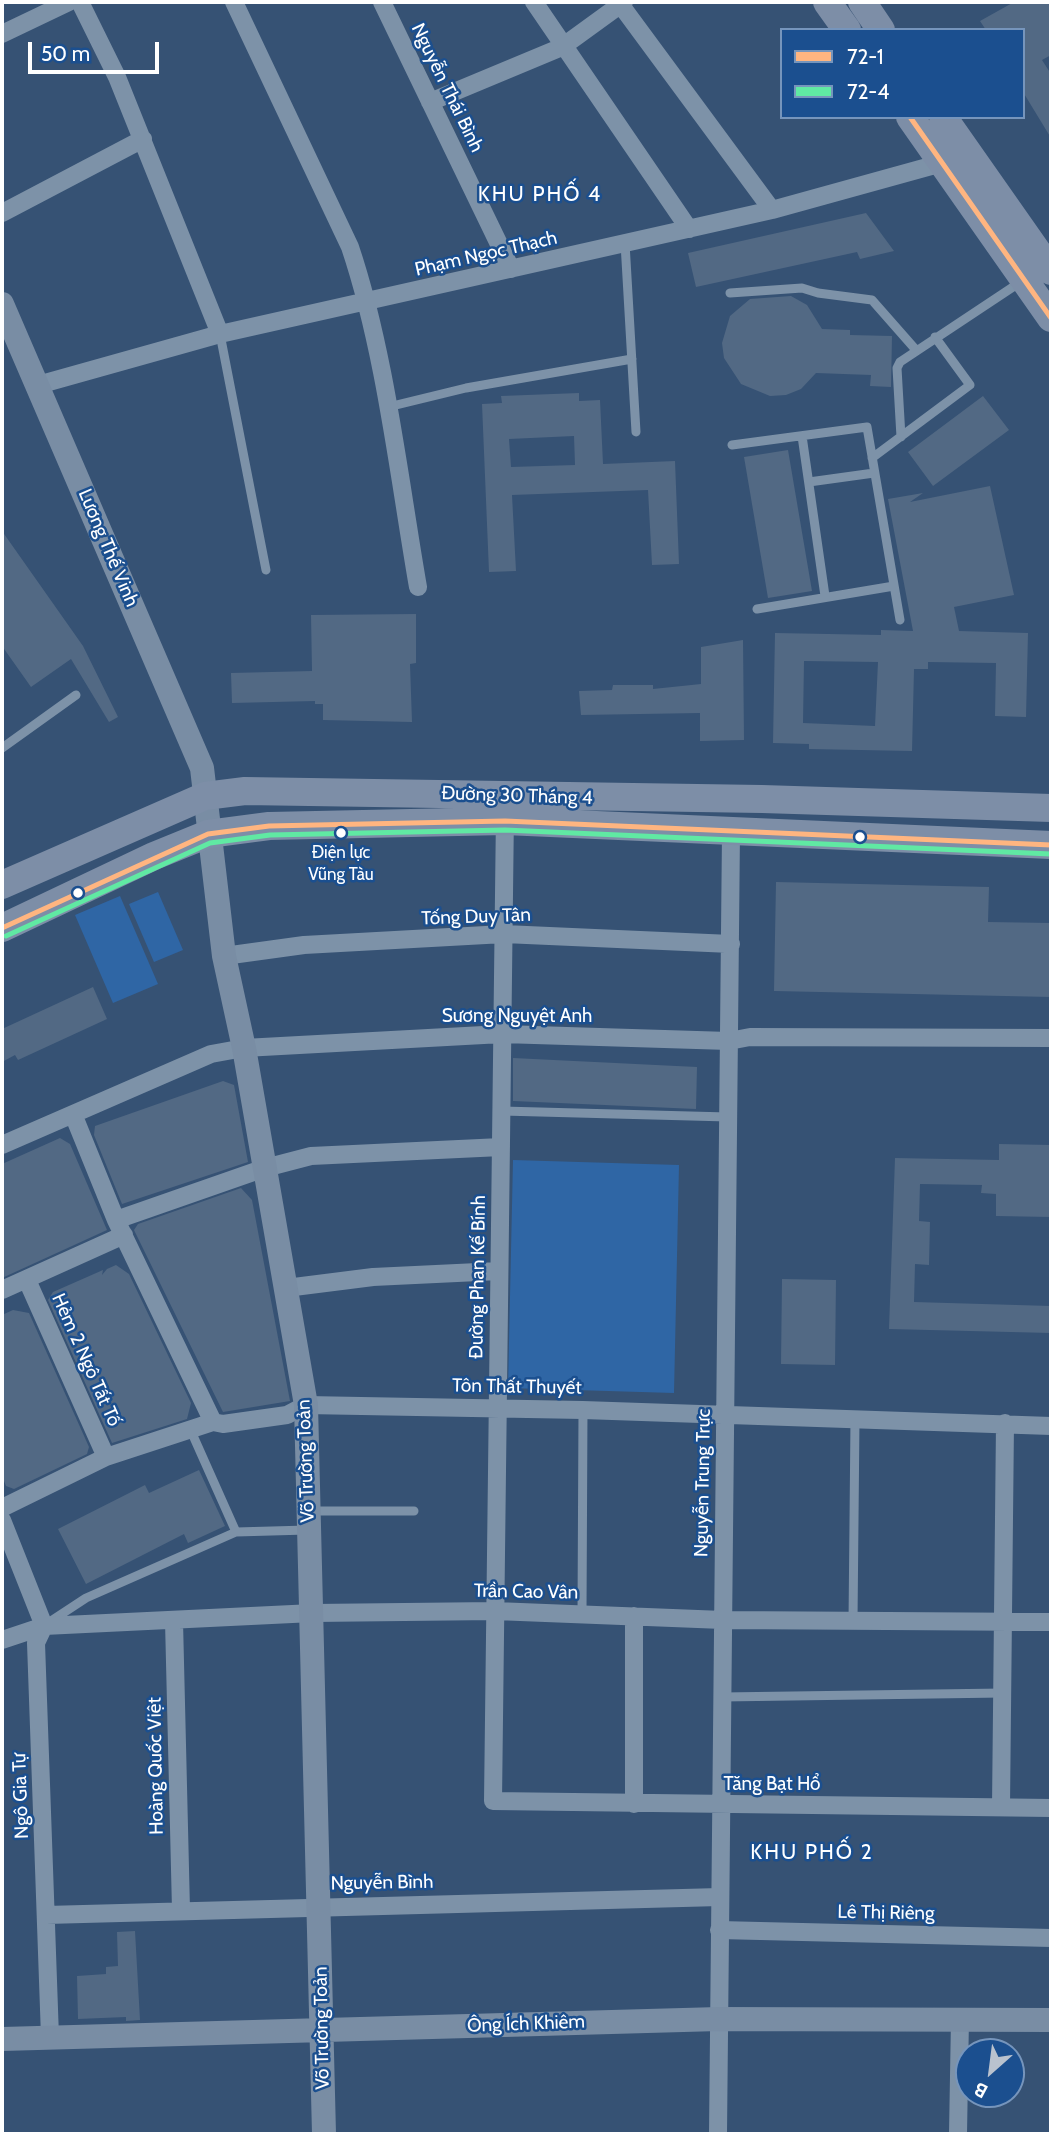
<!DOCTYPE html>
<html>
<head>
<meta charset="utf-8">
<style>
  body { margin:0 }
  #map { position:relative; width:1053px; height:2136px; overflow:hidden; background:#365274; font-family:Cabin,sans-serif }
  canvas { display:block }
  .frame { position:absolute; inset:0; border:4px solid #fff; pointer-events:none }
  .legend { position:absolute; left:780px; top:28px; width:245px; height:91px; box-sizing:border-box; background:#1b4f8f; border:2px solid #7695bc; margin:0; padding:9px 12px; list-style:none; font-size:21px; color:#fff }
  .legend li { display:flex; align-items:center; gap:14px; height:35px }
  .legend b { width:35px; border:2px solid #7695bc }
  .north { position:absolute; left:955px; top:2038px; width:70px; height:70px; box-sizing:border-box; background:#1b4f8f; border:2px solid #7695bc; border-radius:50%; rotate:208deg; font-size:19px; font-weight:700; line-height:28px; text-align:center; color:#fff }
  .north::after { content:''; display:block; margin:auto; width:24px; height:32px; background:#b9c2ce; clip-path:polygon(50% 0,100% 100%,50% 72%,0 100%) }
  .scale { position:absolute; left:28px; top:42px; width:131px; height:32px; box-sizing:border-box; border:4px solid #fff; border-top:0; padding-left:9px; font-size:21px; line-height:24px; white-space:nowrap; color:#fff; -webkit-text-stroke:5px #1b4f8f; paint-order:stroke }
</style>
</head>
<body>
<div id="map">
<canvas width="1053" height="2136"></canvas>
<div class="frame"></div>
<ul class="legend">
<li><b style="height:9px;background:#ffb580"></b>72-1</li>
<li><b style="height:9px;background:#60e9a3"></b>72-4</li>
</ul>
<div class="north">B</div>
<div class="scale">50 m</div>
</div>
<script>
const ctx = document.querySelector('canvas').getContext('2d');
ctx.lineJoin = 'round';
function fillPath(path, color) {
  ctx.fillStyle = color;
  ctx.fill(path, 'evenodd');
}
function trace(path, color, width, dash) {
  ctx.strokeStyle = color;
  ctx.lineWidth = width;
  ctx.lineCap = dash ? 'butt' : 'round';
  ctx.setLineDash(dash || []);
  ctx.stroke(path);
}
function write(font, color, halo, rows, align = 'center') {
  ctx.font = font + ' Cabin,sans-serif';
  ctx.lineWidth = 5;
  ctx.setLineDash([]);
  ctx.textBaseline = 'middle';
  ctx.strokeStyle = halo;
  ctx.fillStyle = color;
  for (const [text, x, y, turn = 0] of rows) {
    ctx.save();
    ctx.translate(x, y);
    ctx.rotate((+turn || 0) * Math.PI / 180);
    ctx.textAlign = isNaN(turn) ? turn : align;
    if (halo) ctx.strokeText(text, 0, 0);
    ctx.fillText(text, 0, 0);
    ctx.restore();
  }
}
const green = new Path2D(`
  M158,892L183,950L154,962L129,904Z
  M120,896L158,984L113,1003L75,915Z
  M513,1160L679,1165L674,1393L508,1388Z`);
const building = new Path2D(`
  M1014,2H1051V55L1042,60L1051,74V138L1023,92V30H986L980,21Z
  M866,213L894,251L860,259L857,252L696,287L688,253Z
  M791,296L807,305L822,329L850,330V335L892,336L891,387L870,386L871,375L816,373L801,389L786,395L770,396L741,384L724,358L722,343L730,316L750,299Z
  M579,393V401L600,400L603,464L675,461L679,564L652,565L648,490L512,495L516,571L489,572L482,404L502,403L501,396ZM574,436L575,465L511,467L509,439Z
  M983,396L1009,430L933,486L908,452Z
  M788,450L812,591L768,598L744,457Z
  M990,486L1014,595L954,607L959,631L1028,633L1026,717L995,716L996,663L928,662V669H914L912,751L809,749V744L773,743L775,633L881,635V630L913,631L888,499L923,493L910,502ZM804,661L878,662L875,726L803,723Z
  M2,531L83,646L118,717L109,722L71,659L31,687L2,646Z
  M416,614V663L410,664L412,722L323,720V704H315V701L232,703L231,673L312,671L311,615Z
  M743,640L744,740L700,741V713L581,715L579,691L612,690L613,685H653V689L701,684V647Z
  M776,882L989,887L988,922L1051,923V997L774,991Z
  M93,987L107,1019L18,1060L15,1055L2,1062V1029Z
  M513,1058L697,1067L696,1109L513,1101Z
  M223,1081L234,1085L248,1162L122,1204L94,1135L95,1126Z
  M60,1138L70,1144L107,1230L2,1278V1164Z
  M999,1144L1051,1145V1217L996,1216V1194L981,1193L982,1185L920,1184L919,1221L930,1222L929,1265L915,1264L914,1302L1051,1306V1333L889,1329L895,1158L999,1160Z
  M241,1188L252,1200L290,1401L223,1412L134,1230L138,1224Z
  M116,1265L129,1274L191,1403L187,1419L112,1443L48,1300L53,1292L103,1270L102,1275L107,1269Z
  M782,1279L836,1280L835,1365L781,1364Z
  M13,1310L29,1313L89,1447L87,1454L14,1489L6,1486L2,1476V1315Z
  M199,1470L225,1526L188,1543L184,1534L86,1584L58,1529L145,1485L149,1493Z
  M135,1931L140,2020L126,2021V2017L78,2019L77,1976L106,1974V1967L118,1966L117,1932Z`);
const lane = new Path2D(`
  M625,243L636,432
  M730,293L802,288L818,293L872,300L916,350
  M220,334L266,570
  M388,407L466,388L632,359
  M802,436L825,596
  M901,437L897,368L900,362L1022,281
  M732,445L867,427L900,620
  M872,458L970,385L935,337
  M809,482L874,473
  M757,609L894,586
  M2,748L76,695
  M502,1111L728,1117
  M310,1511H414
  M236,1532L307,1530
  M582,1614L583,1410
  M51,1621L86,1598L236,1532L191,1431
  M853,1621L855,1419
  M722,1697L1003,1693`);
const street = new Path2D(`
  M80,2L117,77L220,334
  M234,2L350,247C385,351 399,478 418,587
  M382,2L511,269
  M534,2L689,229
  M620,4L772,210
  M2,34L69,2
  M430,102L562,47L624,2
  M2,213L143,139
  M38,385L220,334L772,210L942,163
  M505,812L493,1801L1051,1808
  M224,956L304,945L504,934L731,944
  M73,1114L116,1220L213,1422
  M2,1145L211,1054L244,1048L502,1034L729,1041L750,1037L1051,1038
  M116,1220L265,1168L311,1156L501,1147
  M27,1280L106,1457
  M286,1288L373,1277L499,1271
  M2,1290L124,1235
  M2,1508L106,1457L213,1422L223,1424L287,1415L306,1405L583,1410L1051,1426
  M2,1520L44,1626L36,1643L50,2037
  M174,1621L181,1910
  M2,1640L44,1626L313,1613L495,1611L723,1620L1051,1622
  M634,1804V1616
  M1001,1806L1005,1423
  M46,1915L720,1897
  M719,1930L1051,1938
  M718,2134L731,832
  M958,2134L960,2018`);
const secondary = new Path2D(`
  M2,304L202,768L224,956L244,1048L306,1405L324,2134
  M2,2039L719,2019L1051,2020`);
const primary = new Path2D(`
  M827,2L847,30
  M862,2L881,30
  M910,117L1051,318
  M943,117L1051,271
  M2,885L205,796L245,791L762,799L1051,808
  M2,928L154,856L208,834L269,826L505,821L1051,845`);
const bus1 = new Path2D(`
  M910,117L1051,318
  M2,928L208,834L269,826L505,821L1051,845`);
const bus2 = new Path2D(`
  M6,936L210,843L270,835L505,830L1051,854`);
const markers = [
  [341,833,6,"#fff"],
  [860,837,6,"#fff"],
  [78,893,6,"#fff"]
];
const busNames = [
  ["Điện lực",341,853],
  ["Vũng Tàu",341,875]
];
const streetNames = [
  ["Nguyễn Thái Bình",447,88,64],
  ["Phạm Ngọc Thạch",486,254,-13],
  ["Lương Thế Vinh",108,548,67],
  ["Đường 30 Tháng 4",517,796,2],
  ["Tống Duy Tân",476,917,-2],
  ["Sương Nguyệt Anh",517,1016],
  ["Đường Phan Kế Bính",478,1277,-89],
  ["Hẻm 2 Ngô Tất Tố",86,1360,66],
  ["Tôn Thất Thuyết",517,1387,1],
  ["Võ Trường Toản",306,1461,-92],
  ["Nguyễn Trung Trực",703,1483,-89],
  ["Trần Cao Vân",526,1592,1],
  ["Hoàng Quốc Việt",156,1766,-91],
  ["Tăng Bạt Hổ",772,1784],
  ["Ngô Gia Tự",21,1796,-92],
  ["Nguyễn Bình",382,1883,-1],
  ["Lê Thị Riêng",886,1913,1],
  ["Ông Ích Khiêm",526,2024,-2],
  ["Võ Trường Toản",322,2028,-91]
];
const neighbourhoodNames = [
  ["KHU PHỐ 4",540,195],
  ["KHU PHỐ 2",812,1853]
];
fillPath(green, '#2f66a5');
fillPath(building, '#526984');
trace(lane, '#7d92a8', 9);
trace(street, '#7d92a8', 18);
trace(secondary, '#798da4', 24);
trace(primary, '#7d8ea7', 28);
trace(bus1, '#ffb580', 5);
trace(bus2, '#60e9a3', 5);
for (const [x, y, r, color] of markers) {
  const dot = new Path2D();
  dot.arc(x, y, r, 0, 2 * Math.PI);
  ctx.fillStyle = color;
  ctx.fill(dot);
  trace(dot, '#1b4f8f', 2.5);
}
write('17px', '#fff', '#1b4f8f', busNames);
write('19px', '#fff', '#1b4f8f', streetNames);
ctx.letterSpacing = '2px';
write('21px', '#fff', '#1b4f8f', neighbourhoodNames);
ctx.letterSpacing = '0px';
</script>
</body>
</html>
